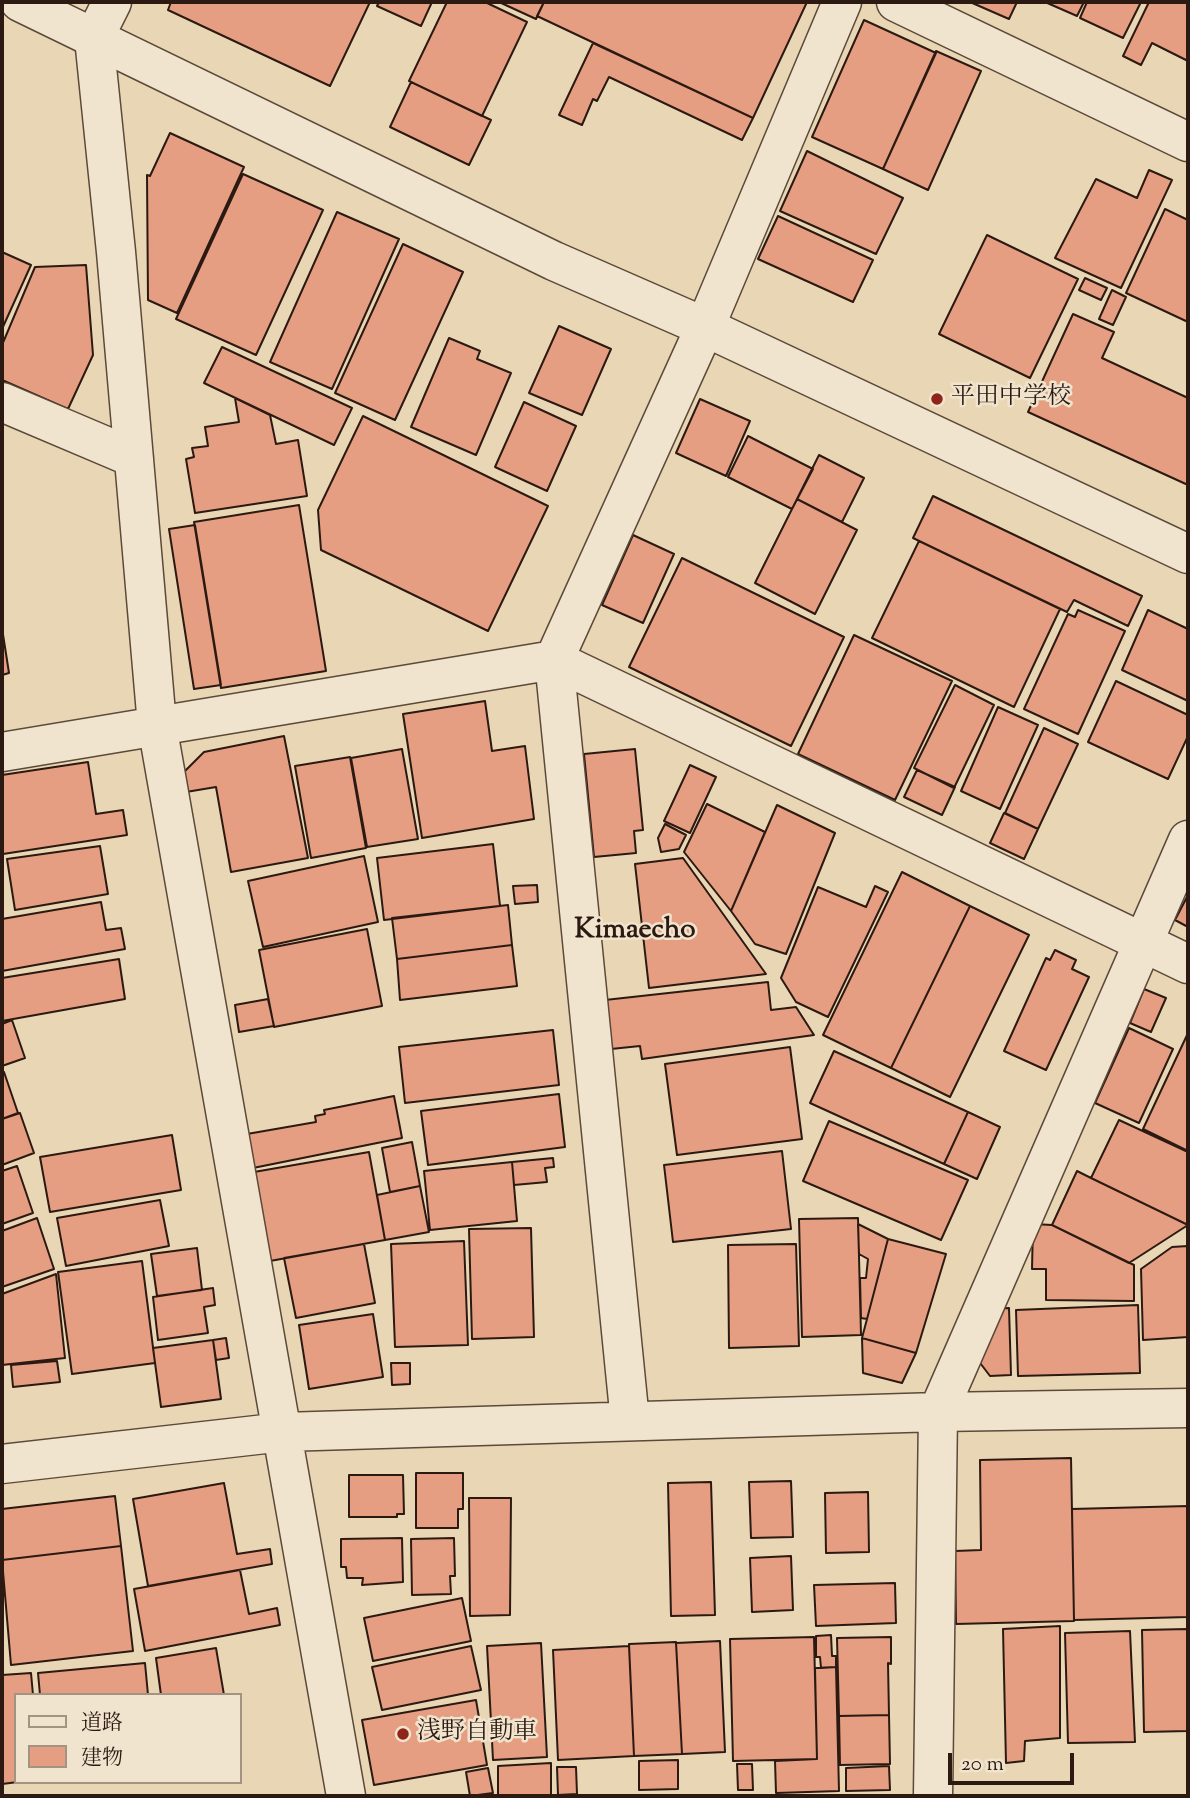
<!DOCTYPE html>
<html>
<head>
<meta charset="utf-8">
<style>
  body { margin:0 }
  #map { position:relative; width:1190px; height:1798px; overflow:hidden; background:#e9d6b4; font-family:"Sorts Mill Goudy","Noto Serif JP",serif }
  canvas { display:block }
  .frame { position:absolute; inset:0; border:4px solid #2c1a12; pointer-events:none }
  .legend { position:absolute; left:14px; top:1693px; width:228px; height:91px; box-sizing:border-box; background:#f1e4ce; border:2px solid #a29383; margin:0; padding:9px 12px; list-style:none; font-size:21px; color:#2c1a12 }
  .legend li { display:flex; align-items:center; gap:14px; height:35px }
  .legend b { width:35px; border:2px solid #a29383 }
  .scale { position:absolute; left:948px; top:1753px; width:126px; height:32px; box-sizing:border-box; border:4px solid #2c1a12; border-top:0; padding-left:9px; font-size:21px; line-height:24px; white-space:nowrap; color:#2c1a12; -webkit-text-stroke:5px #f1e4ce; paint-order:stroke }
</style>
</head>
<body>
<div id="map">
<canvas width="1190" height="1798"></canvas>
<div class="frame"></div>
<ul class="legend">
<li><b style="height:9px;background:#f1e4ce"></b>道路</li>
<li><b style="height:19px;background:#e59e82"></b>建物</li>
</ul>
<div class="scale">20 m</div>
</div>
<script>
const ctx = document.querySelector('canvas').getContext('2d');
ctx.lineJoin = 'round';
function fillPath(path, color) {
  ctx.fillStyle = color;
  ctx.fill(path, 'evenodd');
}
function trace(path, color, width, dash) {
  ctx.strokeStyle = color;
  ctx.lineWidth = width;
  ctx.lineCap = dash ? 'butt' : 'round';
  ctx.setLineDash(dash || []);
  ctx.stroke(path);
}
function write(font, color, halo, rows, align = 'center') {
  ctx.font = font + ' "Sorts Mill Goudy","Noto Serif JP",serif';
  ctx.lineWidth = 5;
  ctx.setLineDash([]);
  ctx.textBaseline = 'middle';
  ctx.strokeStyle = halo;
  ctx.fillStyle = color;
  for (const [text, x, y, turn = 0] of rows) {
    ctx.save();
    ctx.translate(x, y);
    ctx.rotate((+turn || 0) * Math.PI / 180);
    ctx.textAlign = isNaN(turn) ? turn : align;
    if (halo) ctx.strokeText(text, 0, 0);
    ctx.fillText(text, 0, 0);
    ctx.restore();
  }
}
const building = new Path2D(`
  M171,2H370L330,86L168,10Z
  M379,2H432L421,26L377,6Z
  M447,2H485L527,22L482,116L409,81Z
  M499,2H544L536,19Z
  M544,2H807L753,118L537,16Z
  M970,2H1017L1009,19Z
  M1045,2H1084L1077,16Z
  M1087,2H1141L1123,38L1080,18Z
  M1149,2H1188V61L1152,43L1141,65L1123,56Z
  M864,20L936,53L883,169L812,137Z
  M593,43L753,118L742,140L609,77L597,101L593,99L582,125L559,115Z
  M936,51L981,71L928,190L883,169Z
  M411,82L491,120L469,165L390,127Z
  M170,133L244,167L177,313L148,300L147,175L150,176Z
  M807,151L903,198L876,254L780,211Z
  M1149,170L1172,180L1121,288L1055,258L1096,179L1137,198Z
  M243,174L323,210L256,355L176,319Z
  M1165,209L1188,220V322L1126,293Z
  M337,212L399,239L332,389L270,362Z
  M778,216L873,260L853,302L758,259Z
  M987,235L1078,279L1030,378L939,334Z
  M403,244L463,272L395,420L335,393Z
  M2,252L31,265L2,329Z
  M86,265L93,355L68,409L2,380V345L35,267Z
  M1085,278L1107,288L1101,300L1079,290Z
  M1112,290L1126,297L1113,325L1099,319Z
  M1073,314L1114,332L1102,358L1188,398V485L1028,412Z
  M559,326L611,349L582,415L529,393Z
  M449,338L480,351L477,359L511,373L476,455L411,427Z
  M222,347L352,408L334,445L204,383Z
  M235,398L270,415L276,444L298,440L307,496L195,513L186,459L194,457L192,448L208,446L205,427L239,422Z
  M700,399L750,421L726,476L676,453Z
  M524,402L576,426L547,491L495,467Z
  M363,416L548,506L488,631L321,550L318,510Z
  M748,436L813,469L792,509L728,477Z
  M819,455L864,478L842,522L797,499Z
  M933,496L1142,596L1128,626L1074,600L1067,612L913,538Z
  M797,499L857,530L815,614L755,583Z
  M299,505L326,671L221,688L194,522Z
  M195,525L221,685L194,689L169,529Z
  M633,535L674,554L643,623L602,605Z
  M919,541L1060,609L1014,707L872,638Z
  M682,558L844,637L791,746L629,667Z
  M1078,610L1125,631L1078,734L1024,709L1068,614L1075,617Z
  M1148,610L1188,629V701L1122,670Z
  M2,628L9,673L2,675Z
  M854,635L952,681L895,800L798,754Z
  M1116,681L1188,715V736L1168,779L1088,742Z
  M955,685L994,705L954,788L914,768Z
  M485,701L492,751L525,746L534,819L422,838L403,714Z
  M998,707L1038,725L1000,809L961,791Z
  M1044,728L1078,744L1038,829L1005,813Z
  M284,736L308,858L231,872L216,787L186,792L183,773L204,752Z
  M402,749L418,839L367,847L351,758Z
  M635,749L643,830L634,831L636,853L594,857L584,754Z
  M350,757L366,848L311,858L295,766Z
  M88,762L96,814L123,810L127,835L3,854L2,775Z
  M690,765L716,777L690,833L664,821Z
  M917,770L955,787L942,815L904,797Z
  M707,804L765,832L731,911L684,852Z
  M777,805L835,833L786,954L755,944L731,911Z
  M1004,813L1038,829L1024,859L990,843Z
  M665,824L686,835L679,849L661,852L658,838Z
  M493,844L500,906L384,920L377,858Z
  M100,846L108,894L15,910L7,859Z
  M364,856L378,922L263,947L248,881Z
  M683,858L766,974L649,988L635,864Z
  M902,872L970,906L891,1068L823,1035Z
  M537,885L538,902L515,904L513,886Z
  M875,886L888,892L828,1017L796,1002L781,978L818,887L866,907Z
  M1188,895V927L1175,920Z
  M101,902L106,930L121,928L125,949L2,971V919Z
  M508,905L512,945L397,959L392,918Z
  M970,906L1029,935L950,1097L891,1068Z
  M367,929L382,1006L274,1027L259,950Z
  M512,945L517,986L400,1000L397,959Z
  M1055,950L1076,960L1072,969L1089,977L1046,1070L1004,1051L1046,958L1050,960Z
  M119,959L125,999L2,1021V978Z
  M768,982L771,1010L796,1007L814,1035L642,1059L640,1046L611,1049L605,1000Z
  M1144,989L1166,998L1151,1032L1130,1023Z
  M268,999L274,1026L239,1032L235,1005Z
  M12,1020L25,1058L2,1066V1024Z
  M1129,1028L1173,1049L1139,1123L1095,1103Z
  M553,1030L559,1085L405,1103L399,1047Z
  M1188,1033V1151L1143,1129Z
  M790,1047L802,1139L677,1155L665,1064Z
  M834,1051L968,1112L944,1164L810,1103Z
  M4,1072L18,1113L2,1119V1073Z
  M559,1094L565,1147L428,1165L421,1111Z
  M394,1096L402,1138L253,1168L247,1134L316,1122L315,1116L325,1114L324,1110Z
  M968,1112L1000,1127L977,1179L944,1164Z
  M20,1113L34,1153L2,1165V1119Z
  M1119,1120L1188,1152V1225L1091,1178Z
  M829,1121L968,1180L941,1240L803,1181Z
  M172,1135L181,1190L50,1212L40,1157Z
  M412,1142L420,1186L390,1192L382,1148Z
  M782,1151L791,1229L673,1242L664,1165Z
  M369,1152L385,1240L270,1261L254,1172Z
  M553,1158L554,1167L545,1168L547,1182L514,1185L512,1162Z
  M512,1162L517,1221L430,1230L424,1171Z
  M17,1166L33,1213L2,1224V1171Z
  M1077,1171L1091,1178L1188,1225L1129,1263L1052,1225Z
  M420,1186L429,1232L385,1240L377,1195Z
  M160,1200L169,1246L66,1266L57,1218Z
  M37,1218L54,1269L2,1287V1231Z
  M858,1218L861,1335L802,1337L799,1219Z
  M858,1224L888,1239L867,1319L861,1318L860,1278H866L868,1259L859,1254Z
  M1033,1224L1052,1225L1134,1265V1301L1046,1300V1269H1032Z
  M531,1228L534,1337L472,1339L469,1229Z
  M888,1239L946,1254L916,1353L862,1338Z
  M464,1241L468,1345L395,1347L391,1244Z
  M364,1244L375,1303L296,1318L284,1258Z
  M796,1244L799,1346L729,1348L728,1245Z
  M1188,1246V1337L1143,1340L1141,1269L1172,1247Z
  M197,1248L202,1290L157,1296L151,1254Z
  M142,1261L155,1363L72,1374L58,1272Z
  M56,1274L65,1358L2,1365V1294Z
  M213,1288L215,1305L204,1307L208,1333L158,1340L153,1297Z
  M1138,1305L1140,1373L1018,1376L1016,1310Z
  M1009,1308L1011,1375L990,1376L974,1355L995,1309Z
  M373,1314L383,1377L309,1389L299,1325Z
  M226,1338L229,1358L216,1360L213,1340Z
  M862,1338L916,1353L902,1383L863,1373Z
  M213,1340L221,1399L161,1407L153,1348Z
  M57,1361L60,1382L13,1387L11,1365Z
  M391,1363H410V1384L392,1385Z
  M1071,1458L1074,1621L956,1624L955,1551L981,1550L980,1460Z
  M416,1473H463V1509H458V1528H416Z
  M349,1475H403L404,1514H397V1517H349Z
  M791,1481L793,1537L751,1538L749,1482Z
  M711,1482L715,1615L671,1616L668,1483Z
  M224,1483L237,1554L270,1549L272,1564L148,1586L133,1499Z
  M868,1492L869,1552L826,1553L825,1493Z
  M115,1496L121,1546L2,1560V1509Z
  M469,1498H511L510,1615L470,1616Z
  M1188,1506V1617L1074,1620L1072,1509Z
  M402,1538L403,1582L362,1585L363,1578H347L346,1567H341V1539Z
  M454,1538L455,1576H450L451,1594L412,1595L411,1539Z
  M121,1546L133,1651L11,1665L2,1560Z
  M791,1556L793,1610L752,1612L750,1558Z
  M240,1570L249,1614L277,1608L280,1625L145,1651L134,1589Z
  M895,1583L896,1623L816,1626L814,1585Z
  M462,1598L471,1641L373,1661L364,1618Z
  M1060,1626V1738L1025,1741L1024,1761L1006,1763L1003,1629Z
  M1188,1629V1731L1144,1732L1142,1630Z
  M1130,1631L1135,1742L1068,1743L1065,1633Z
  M831,1635L832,1656H836V1667L821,1668L820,1657H816V1636Z
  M814,1637L817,1759L733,1761L730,1639Z
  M891,1637V1664L888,1663L889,1715L839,1716L837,1638Z
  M720,1641L725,1752L682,1754L676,1643Z
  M676,1642L682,1754L634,1756L629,1644Z
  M541,1643L547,1757L493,1760L487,1646Z
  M471,1646L481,1690L382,1710L372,1667Z
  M629,1646L634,1756L558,1760L553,1650Z
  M216,1648L224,1695H161L156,1658Z
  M145,1663L148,1695H40L38,1673Z
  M836,1667L839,1791L776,1793L775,1761L817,1759L815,1668Z
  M31,1673L33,1695H16L18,1782L2,1784V1675Z
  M476,1700L487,1765L374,1785L362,1720Z
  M889,1715L890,1764L840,1765L839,1716Z
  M678,1760V1789L639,1790V1761Z
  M551,1763V1795H498V1766Z
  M737,1764H752L753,1790H738Z
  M889,1766L890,1790L846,1791V1768Z
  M557,1767H576L577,1794L558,1795Z
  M488,1768L493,1793L470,1796L466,1772Z`);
const minor = new Path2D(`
  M112,2L94,38L116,252L157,725L346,1796
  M896,2L1188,142
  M2,402L134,458
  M2,752L554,660L1188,964
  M630,1421L554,660L705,327L842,2
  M2,1464L283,1432L938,1412L1188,1408
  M933,1796L938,1412L1188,840`);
const tertiary = new Path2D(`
  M20,2L554,261L705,327L1188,554`);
const markers = [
  [937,399,7,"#8f2418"],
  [403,1734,7,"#8f2418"]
];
const poiNames = [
  ["平田中学校",951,399],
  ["浅野自動車",417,1734]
];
const quarterNames = [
  ["Kimaecho",635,932]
];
fillPath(building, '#e59e82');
trace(building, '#2c1a12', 2);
trace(minor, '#5b493a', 41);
trace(tertiary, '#5b493a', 41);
trace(minor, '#f1e4ce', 38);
trace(tertiary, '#f1e4ce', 38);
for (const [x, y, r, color] of markers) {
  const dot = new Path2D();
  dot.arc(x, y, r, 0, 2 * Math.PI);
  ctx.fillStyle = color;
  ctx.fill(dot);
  trace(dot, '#f1e4ce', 2.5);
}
write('24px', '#2c1a12', '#f1e4ce', poiNames, 'left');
write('bold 28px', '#2c1a12', '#f1e4ce', quarterNames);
</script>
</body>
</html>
